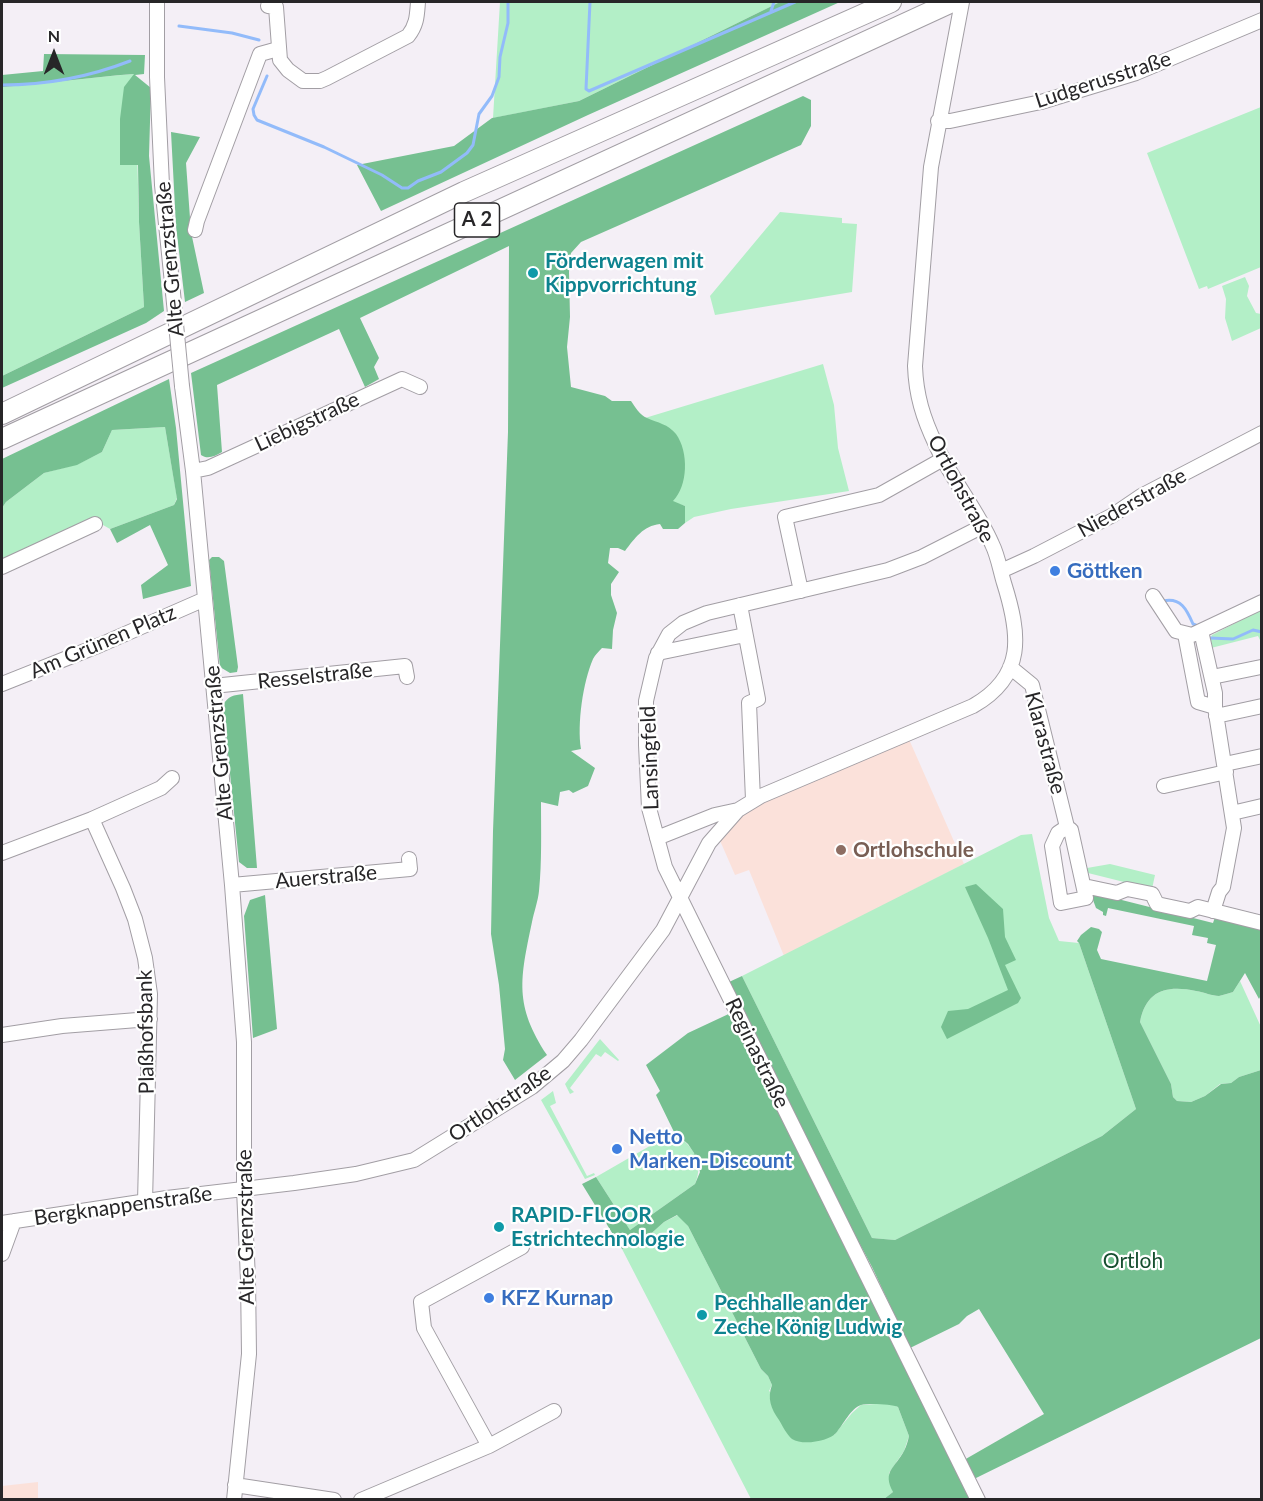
<!DOCTYPE html>
<html>
<head>
<meta charset="utf-8">
<style>
  body { margin:0 }
  #map { position:relative; width:1263px; height:1501px; overflow:hidden; background:#f4eff6; font-family:Lato,sans-serif }
  canvas { display:block }
  .frame { position:absolute; inset:0; border:3px solid #272628; pointer-events:none }
  .north { position:absolute; left:24px; top:24px; width:60px; height:60px; -webkit-text-stroke:4px #fff; paint-order:stroke; rotate:0deg; font-size:16px; font-weight:700; line-height:24px; text-align:center; color:#272628 }
  .north::after { content:''; display:block; margin:auto; width:21px; height:27px; background:#272628; clip-path:polygon(50% 0,100% 100%,50% 72%,0 100%) }
</style>
</head>
<body>
<div id="map">
<canvas width="1263" height="1501"></canvas>
<div class="frame"></div>
<div class="north">N</div>
</div>
<script>
const ctx = document.querySelector('canvas').getContext('2d');
ctx.lineJoin = 'round';
function fillPath(path, color) {
  ctx.fillStyle = color;
  ctx.fill(path, 'evenodd');
}
function trace(path, color, width, dash) {
  ctx.strokeStyle = color;
  ctx.lineWidth = width;
  ctx.lineCap = dash ? 'butt' : 'round';
  ctx.setLineDash(dash || []);
  ctx.stroke(path);
}
function write(font, color, halo, rows, align = 'center') {
  ctx.font = font + ' Lato,sans-serif';
  ctx.lineWidth = 4.5;
  ctx.setLineDash([]);
  ctx.textBaseline = 'middle';
  ctx.strokeStyle = halo;
  ctx.fillStyle = color;
  for (const [text, x, y, turn = 0] of rows) {
    ctx.save();
    ctx.translate(x, y);
    ctx.rotate((+turn || 0) * Math.PI / 180);
    ctx.textAlign = isNaN(turn) ? turn : align;
    if (halo) ctx.strokeText(text, 0, 0);
    ctx.fillText(text, 0, 0);
    ctx.restore();
  }
}
const education = new Path2D(`
  M908,737L964,864L784,956L749,870L735,875L718,836L739,811Z
  M38,1482V1499H2V1486Z`);
const green = new Path2D(`
  M500,2H780L579,101L493,118Z
  M135,74L139,222L144,307L2,376V87C46,84 90,77 135,74Z
  M1261,107V267L1208,289L1207,286L1199,289L1147,153Z
  M780,212L842,218V223L857,224L852,292L715,315L710,296Z
  M1245,277L1249,286L1247,296L1256,313L1261,314V328L1232,341L1225,318L1226,299L1222,286Z
  M823,364L834,405L838,448L849,491L731,509L694,517L685,523V506L672,502C677,484 691,448 674,434C666,427 654,423 645,418Z
  M165,427L177,498L174,505L110,529L96,521L2,565V508L6,502L44,473L78,464L102,452L112,430Z
  M1261,610V642L1258,636L1211,648L1209,641L1212,635Z
  M1032,834L1049,918L1059,941L1079,943L1136,1109L1102,1136L895,1240L872,1238L742,976L1021,835Z
  M1110,864L1155,875L1152,889L1088,873L1087,868Z
  M1240,981L1261,1027V1070L1239,1077L1231,1083L1220,1084L1205,1096L1191,1102L1177,1101L1173,1097L1171,1084L1140,1022C1146,990 1167,985 1196,991C1204,992 1212,996 1219,996C1224,995 1229,993 1233,992Z
  M600,1039L619,1060L618,1061L605,1052L601,1057L596,1054L570,1088L574,1092L570,1094L565,1084Z
  M553,1091L556,1103L550,1106L587,1176L594,1173L595,1175L585,1179L541,1100Z
  M674,1132C692,1147 705,1160 695,1184L630,1230L596,1177Z
  M678,1215L688,1226L761,1369L768,1376L772,1385L769,1391L834,1435L852,1413L861,1405L890,1403L898,1407L909,1436L904,1451L889,1473L893,1492L884,1499H751L622,1249L645,1239L664,1222Z`);
const forest = new Path2D(`
  M780,2H840L588,115L381,211L357,165L454,146L492,118L579,101Z
  M44,54L145,55L144,74L135,75L151,88L149,156L164,311L146,323L2,388V376L144,307L139,222L138,165H120V119L124,87L134,74C90,77 46,84 2,87V75L43,71Z
  M803,96L811,100V126L801,145L581,242L571,253L569,272L570,317L567,347L571,387L605,396L612,401H631C635,407 640,415 647,418C658,423 668,424 676,434C689,452 688,486 673,501L685,506V523L678,529H663L660,524C643,526 635,538 625,551L618,548H610L608,563L619,572L611,584V595L617,613L613,630L612,649L602,648C599,651 595,655 593,659C583,682 577,724 581,749L571,751L595,768L588,786L573,793L569,790L560,792L558,806L541,802C541,831 542,862 539,891C538,901 534,912 532,922C520,979 514,1005 547,1055L515,1080L503,1060L505,1049L499,985L491,934L493,831L508,432L509,246L360,318L379,358L374,367L379,379L365,387L339,329L217,385L222,452C215,456 208,460 201,455L191,373Z
  M171,132L200,137L186,163L191,232L204,293L185,302L176,226Z
  M169,379L176,428L191,586L143,599L141,585L168,565L150,525L117,543L110,529L174,505L177,499L165,427L112,430L102,452L77,465L44,473L6,502L2,508V459Z
  M212,557H219L224,561L238,667L237,672L230,673L220,667L209,560Z
  M243,694L257,868H247L239,862L223,705C228,696 234,695 243,694Z
  M976,884L1003,909L1005,937L1016,960L1005,965L1021,998L1018,1003L947,1039L941,1027L948,1011L968,1009L1008,990L988,938L965,887Z
  M1090,892L1213,923L1215,917L1261,929L1262,993L1259,999L1245,973L1233,992C1229,993 1224,995 1219,996C1212,996 1204,992 1196,991C1167,985 1146,990 1140,1022L1171,1084L1173,1097L1177,1101L1191,1102L1205,1096L1221,1084L1231,1083L1239,1077L1261,1070V1338L974,1479L964,1460L1044,1414L979,1309L967,1316L959,1324L910,1348L872,1267L793,1118L729,982L742,976L872,1238L895,1240L1102,1136L1136,1109L1079,943L1077,941L1081,935L1091,927L1099,929L1102,932L1097,950L1101,959L1207,981L1216,945L1207,943L1208,938L1192,935L1194,926L1108,908L1106,916L1103,915V912L1096,908Z
  M265,895L277,1029L253,1038L244,916L250,900Z
  M735,1011L976,1499H884L893,1492C882,1471 895,1468 904,1451C906,1447 908,1441 909,1436L898,1407C892,1404 868,1403 861,1405C851,1408 843,1425 836,1433C829,1441 803,1446 792,1439C787,1435 782,1425 779,1420C771,1409 767,1398 772,1385L768,1376L761,1369L688,1226L677,1215L664,1222L645,1239L622,1249L582,1184L596,1177L630,1230L695,1184L700,1172L694,1153L688,1144L674,1132L656,1095L660,1091L646,1065L688,1033Z`);
const stream = new Path2D(`
  M590,2L586,89L589,91L795,2
  M771,11L774,2
  M179,26L232,33L259,40
  M267,76L253,109L254,115L257,120L324,147L382,175L402,188H408L418,181L441,172L467,153L473,145L479,114L492,96L499,77L500,57L508,23V2
  M2,85C45,85 89,77 130,61
  M1163,601C1181,597 1187,610 1193,624L1198,626
  M1210,638L1233,639L1253,630L1262,632`);
const minor = new Path2D(`
  M157,2V77L162,185L173,293
  M268,6L276,7L280,60L288,70L303,81H320L327,78L408,36C417,25 417,15 418,2
  M938,121H950L1041,102L1136,73L1262,20
  M195,230L197,221L260,54L278,49
  M182,386L193,471L232,885L244,1042V1189L248,1280L249,1354L234,1500
  M193,471L208,468L402,379L420,387
  M2,567L95,524
  M1001,571L1034,556L1113,515L1141,496L1262,433
  M801,591L785,517L879,495L943,459
  M1153,596L1176,631L1192,635L1262,602
  M740,605L758,699L749,703L753,800
  M1201,631L1215,693V707L1234,828L1223,887L1219,892L1213,911
  M1185,634L1198,702L1215,707
  M658,653L745,635
  M1010,667L1032,685L1067,827L1071,830L1086,898L1061,903L1052,846L1058,833L1067,827
  M1212,677L1261,667
  M2,684L100,645L205,599
  M213,686L405,666L407,677
  M1216,716L1262,706
  M1225,764L1262,756
  M1164,786L1226,772
  M1232,813L1262,806
  M92,819L123,888L135,919L145,958L150,994L145,1202
  M657,838L715,815L738,810
  M2,853L92,819L161,788L172,778
  M232,885L410,869L409,859
  M1084,886L1117,893L1127,889L1152,894L1157,904L1190,911L1198,907L1262,923
  M2,1035L62,1026L150,1019
  M2,1223L167,1198L294,1183L356,1174L414,1160L532,1087L563,1061L581,1040L663,930L709,843L738,810L761,796L973,706C1026,676 1020,634 1004,583C1000,570 998,556 992,544C977,509 951,479 936,445C923,418 916,395 915,366L931,167L962,2
  M2,1254L14,1221
  M489,1446L554,1411
  M235,1485L334,1500
  M361,1500L489,1446L424,1328L421,1302L522,1247
  M978,1500L665,867L649,808L646,745V701L656,658L669,634L683,623L707,613L888,570L922,557L983,526`);
const highway = new Path2D(`
  M2,414L464,192L891,2
  M2,439L952,2`);
const minorBridge = new Path2D(`
  M173,293L182,386`);
const markers = [
  [533,273,6,"#0f9aa8"],
  [1055,571,6,"#3f7fe0"],
  [841,850,6,"#8d6e63"],
  [617,1149,6,"#3f7fe0"],
  [499,1227,6,"#0f9aa8"],
  [489,1298,6,"#3f7fe0"],
  [702,1315,6,"#0f9aa8"]
];
const shields = [
  [477,220,45]
];
const shieldNames = [
  ["A 2",477,220]
];
const streetNames = [
  ["Ludgerusstraße",1103,80,-18],
  ["Alte Grenzstraße",170,259,-95],
  ["Liebigstraße",307,422,-25],
  ["Ortlohstraße",961,489,62],
  ["Niederstraße",1132,503,-29],
  ["Am Grünen Platz",103,642,-23],
  ["Resselstraße",315,676,-6],
  ["Alte Grenzstraße",219,743,-95],
  ["Klarastraße",1045,743,75],
  ["Lansingfeld",650,758,-92],
  ["Auerstraße",326,877,-5],
  ["Plaßhofsbank",146,1032,-91],
  ["Reginastraße",757,1053,64],
  ["Ortlohstraße",500,1104,-34],
  ["Bergknappenstraße",123,1206,-8],
  ["Alte Grenzstraße",246,1227,-91]
];
const cultureNames = [
  ["Förderwagen mit",545,261],
  ["Kippvorrichtung",545,285],
  ["RAPID-FLOOR",511,1215],
  ["Estrichtechnologie",511,1239],
  ["Pechhalle an der",714,1303],
  ["Zeche König Ludwig",714,1327]
];
const shopNames = [
  ["Göttken",1067,571],
  ["Netto",629,1137],
  ["Marken-Discount",629,1161],
  ["KFZ Kurnap",501,1298]
];
const educationNames = [
  ["Ortlohschule",853,850]
];
const parkNames = [
  ["Ortloh",1133,1261]
];
fillPath(education, '#fbe1da');
fillPath(green, '#b3efc7');
fillPath(forest, '#76c091');
trace(stream, '#92bbfa', 3);
trace(minor, '#a29ea4', 16);
trace(highway, '#a29ea4', 22);
trace(minor, '#fff', 14);
trace(highway, '#fff', 20);
trace(minorBridge, '#a29ea4', 16, []);
trace(minorBridge, '#fff', 14);
for (const [x, y, r, color] of markers) {
  const dot = new Path2D();
  dot.arc(x, y, r, 0, 2 * Math.PI);
  ctx.fillStyle = color;
  ctx.fill(dot);
  trace(dot, '#fff', 2);
}
for (const [x, y, w] of shields) {
  const box = new Path2D();
  box.roundRect(x - w / 2, y - 17, w, 34, 4.5);
  ctx.fillStyle = '#fff';
  ctx.fill(box);
  trace(box, '#272628', 1.5);
}
write('bold 20px', '#272628', null, shieldNames);
write('21px', '#272628', '#fff', streetNames);
write('bold 21px', '#0d838f', '#fff', cultureNames, 'left');
write('bold 21px', '#366cbe', '#fff', shopNames, 'left');
write('bold 21px', '#785e54', '#fff', educationNames, 'left');
write('21px', '#164e2f', '#fff', parkNames);
</script>
</body>
</html>
